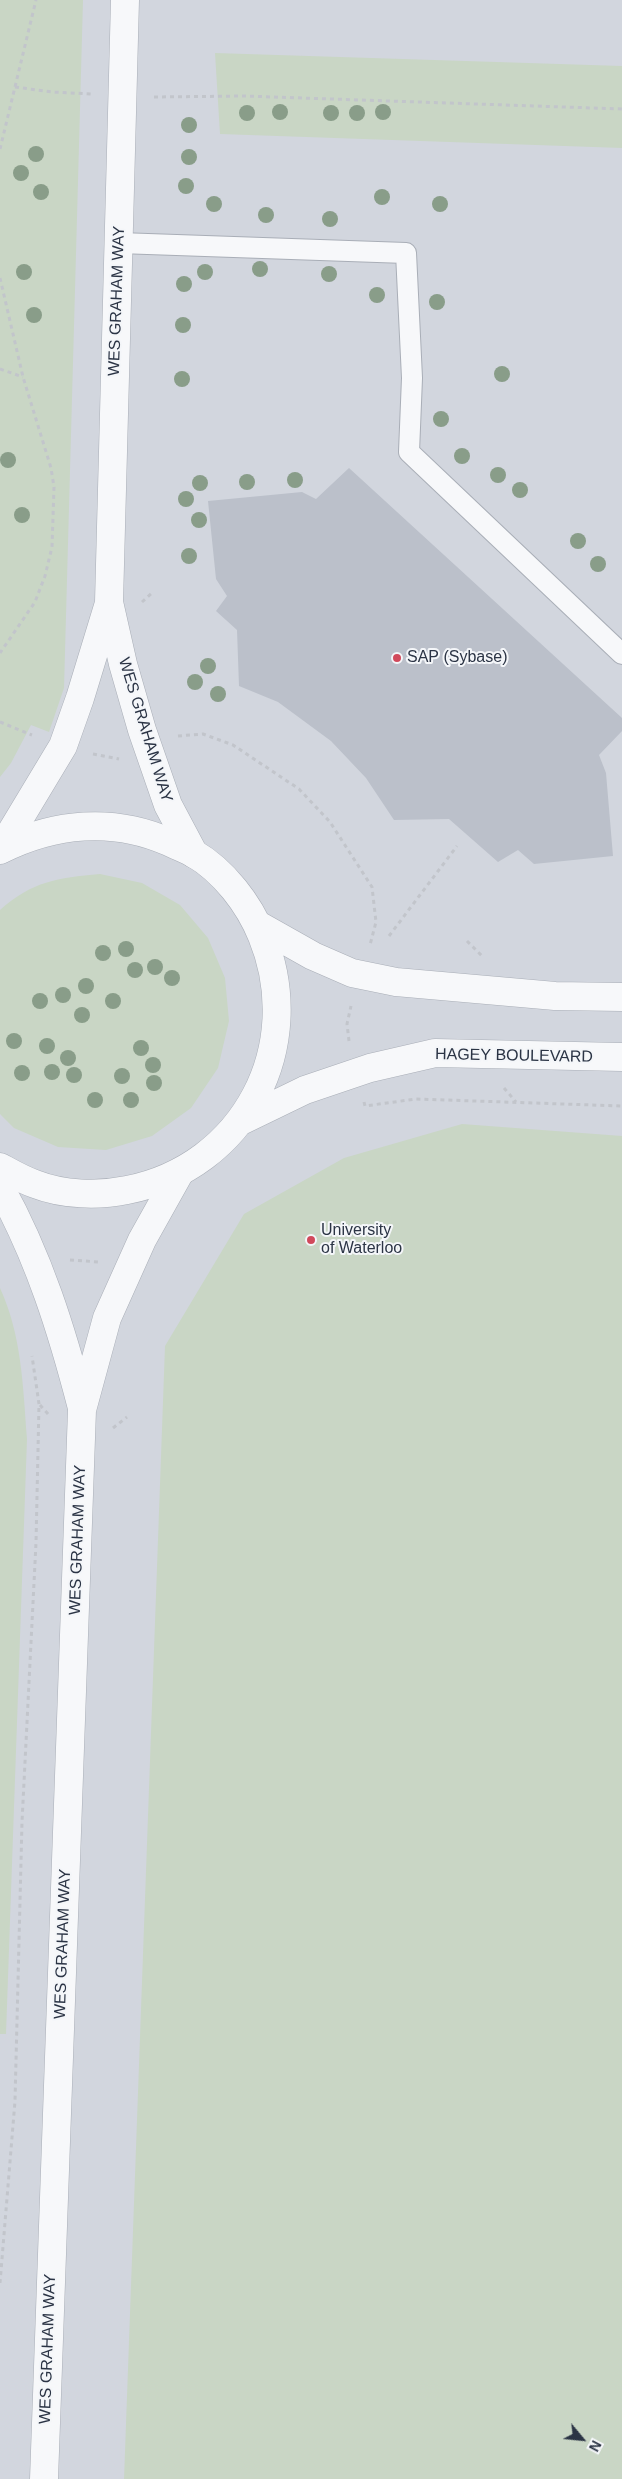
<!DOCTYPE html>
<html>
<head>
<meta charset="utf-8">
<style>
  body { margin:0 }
  #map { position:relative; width:622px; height:2479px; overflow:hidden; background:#e4e7ec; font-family:Arial,sans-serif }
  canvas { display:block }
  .north { position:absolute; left:557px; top:2414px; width:50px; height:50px; -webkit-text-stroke:4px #f4f6f9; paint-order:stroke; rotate:118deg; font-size:14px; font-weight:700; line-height:20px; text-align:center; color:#2b3445 }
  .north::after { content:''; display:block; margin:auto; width:18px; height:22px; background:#2b3445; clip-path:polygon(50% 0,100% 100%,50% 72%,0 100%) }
</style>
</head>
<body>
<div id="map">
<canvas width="622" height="2479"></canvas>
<div class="north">N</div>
</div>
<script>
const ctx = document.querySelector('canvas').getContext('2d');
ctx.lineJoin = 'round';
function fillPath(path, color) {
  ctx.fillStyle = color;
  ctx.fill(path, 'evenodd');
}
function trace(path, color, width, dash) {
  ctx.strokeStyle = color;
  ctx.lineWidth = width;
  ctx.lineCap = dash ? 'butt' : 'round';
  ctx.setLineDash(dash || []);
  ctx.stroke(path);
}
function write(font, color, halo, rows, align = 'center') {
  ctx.font = font + ' Arial,sans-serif';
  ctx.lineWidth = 4;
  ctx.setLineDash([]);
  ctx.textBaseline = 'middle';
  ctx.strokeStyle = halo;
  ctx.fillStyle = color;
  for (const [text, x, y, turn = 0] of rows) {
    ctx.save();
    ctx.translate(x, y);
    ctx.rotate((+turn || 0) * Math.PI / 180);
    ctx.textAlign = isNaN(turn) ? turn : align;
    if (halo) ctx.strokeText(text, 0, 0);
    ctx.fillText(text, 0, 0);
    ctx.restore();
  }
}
const built = new Path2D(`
  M0,0H622V2479H0Z`);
const green = new Path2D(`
  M0,0H83L64,688L49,732L31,725L11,763L0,777Z
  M215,53L622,66V148L220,134Z
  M100,874L142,883L180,905L208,938L225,978L229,1021L218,1068L191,1108L152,1136L106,1150L58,1147L14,1128L0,1114V910C33,881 57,878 100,874Z
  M462,1124L622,1136V2479H124L165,1346L244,1214L344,1158Z
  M0,1288C22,1336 23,1387 27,1439L6,2034H0Z`);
const building = new Path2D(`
  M349,468L622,718V731L599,755L606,773L613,856L534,864L518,850L498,862L449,819L394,820L366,778L331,741L278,702L239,686L237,630L216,611L227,596L216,579L208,501L302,492L316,499Z`);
const path = new Path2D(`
  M15,87L52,92L92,94
  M154,97L244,96L622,109
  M0,149L36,0
  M0,278L23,377L51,468L54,487L52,547L45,576L35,602L0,653
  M0,369L23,377
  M142,602L153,592
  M0,722L32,735
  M178,736L203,734L233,745L299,789L330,822L372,887L376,922L370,945
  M93,754L119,759
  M389,936L457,846
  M467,941L483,957
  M349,1041L347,1024L351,1006
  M504,1088L516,1102
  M364,1102L365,1106L416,1099L622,1106
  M70,1260L99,1262
  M40,1405L49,1415
  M113,1428L127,1417
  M0,2283L15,2101L22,1822L36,1543L39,1404L32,1356`);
const service = new Path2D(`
  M119,243L406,253L412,378L409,452L622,654`);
const minor = new Path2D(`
  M125,0L109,602L123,664L142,730L168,805L194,854
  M1,849L63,746L80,698L109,603
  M0,1187C39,1257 62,1331 82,1408
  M44,2479L82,1410L107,1318L142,1240L180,1172`);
const tertiary = new Path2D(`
  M0,850C54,823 113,817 169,842C177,846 186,849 193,853C224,871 249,904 262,936C307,1046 245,1167 127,1190C98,1196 63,1195 35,1184C23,1180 11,1173 0,1167
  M258,925L313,956L352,973L396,982L555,996L622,997
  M239,1122L305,1090L370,1068L435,1053L622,1057`);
const trees = [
  [280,112],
  [383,112],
  [247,113],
  [331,113],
  [357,113],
  [189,125],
  [36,154],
  [189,157],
  [21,173],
  [186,186],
  [41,192],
  [382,197],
  [214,204],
  [440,204],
  [266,215],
  [330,219],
  [260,269],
  [24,272],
  [205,272],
  [329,274],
  [184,284],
  [377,295],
  [437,302],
  [34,315],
  [183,325],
  [502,374],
  [182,379],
  [441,419],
  [462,456],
  [8,460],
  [498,475],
  [295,480],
  [247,482],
  [200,483],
  [520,490],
  [186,499],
  [22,515],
  [199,520],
  [578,541],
  [189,556],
  [598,564],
  [208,666],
  [195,682],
  [218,694],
  [126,949],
  [103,953],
  [155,967],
  [135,970],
  [172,978],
  [86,986],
  [63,995],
  [40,1001],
  [113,1001],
  [82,1015],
  [14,1041],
  [47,1046],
  [141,1048],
  [68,1058],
  [153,1065],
  [52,1072],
  [22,1073],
  [74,1075],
  [122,1076],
  [154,1083],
  [95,1100],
  [131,1100]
];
const markers = [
  [397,658,5,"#d1495b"],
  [311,1240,5,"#d1495b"]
];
const streetNames = [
  ["WES GRAHAM WAY",117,301,-88],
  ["WES GRAHAM WAY",145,730,73],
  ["HAGEY BOULEVARD",514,1056,1],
  ["WES GRAHAM WAY",78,1540,-88],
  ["WES GRAHAM WAY",63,1944,-88],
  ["WES GRAHAM WAY",48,2349,-88]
];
const poiNames = [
  ["SAP (Sybase)",407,658],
  ["University",321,1231],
  ["of Waterloo",321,1249]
];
fillPath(built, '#d2d6de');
fillPath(green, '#c9d6c5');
fillPath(building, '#bbc0ca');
trace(service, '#a9aeb7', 22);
trace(minor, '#a9aeb7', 29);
trace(tertiary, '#a9aeb7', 29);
trace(path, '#c2c5cb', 3, [4, 4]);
trace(service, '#f7f8fa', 20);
trace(minor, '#f7f8fa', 28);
trace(tertiary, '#f7f8fa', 28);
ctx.fillStyle = '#899d89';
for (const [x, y] of trees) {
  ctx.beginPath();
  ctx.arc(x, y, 8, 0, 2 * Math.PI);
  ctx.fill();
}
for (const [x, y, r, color] of markers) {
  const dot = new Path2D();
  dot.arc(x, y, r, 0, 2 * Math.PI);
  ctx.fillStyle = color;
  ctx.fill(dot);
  trace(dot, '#f4f6f9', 2);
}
write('16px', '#2b3445', '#f4f6f9', streetNames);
write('16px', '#2b3445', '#f4f6f9', poiNames, 'left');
</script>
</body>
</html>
